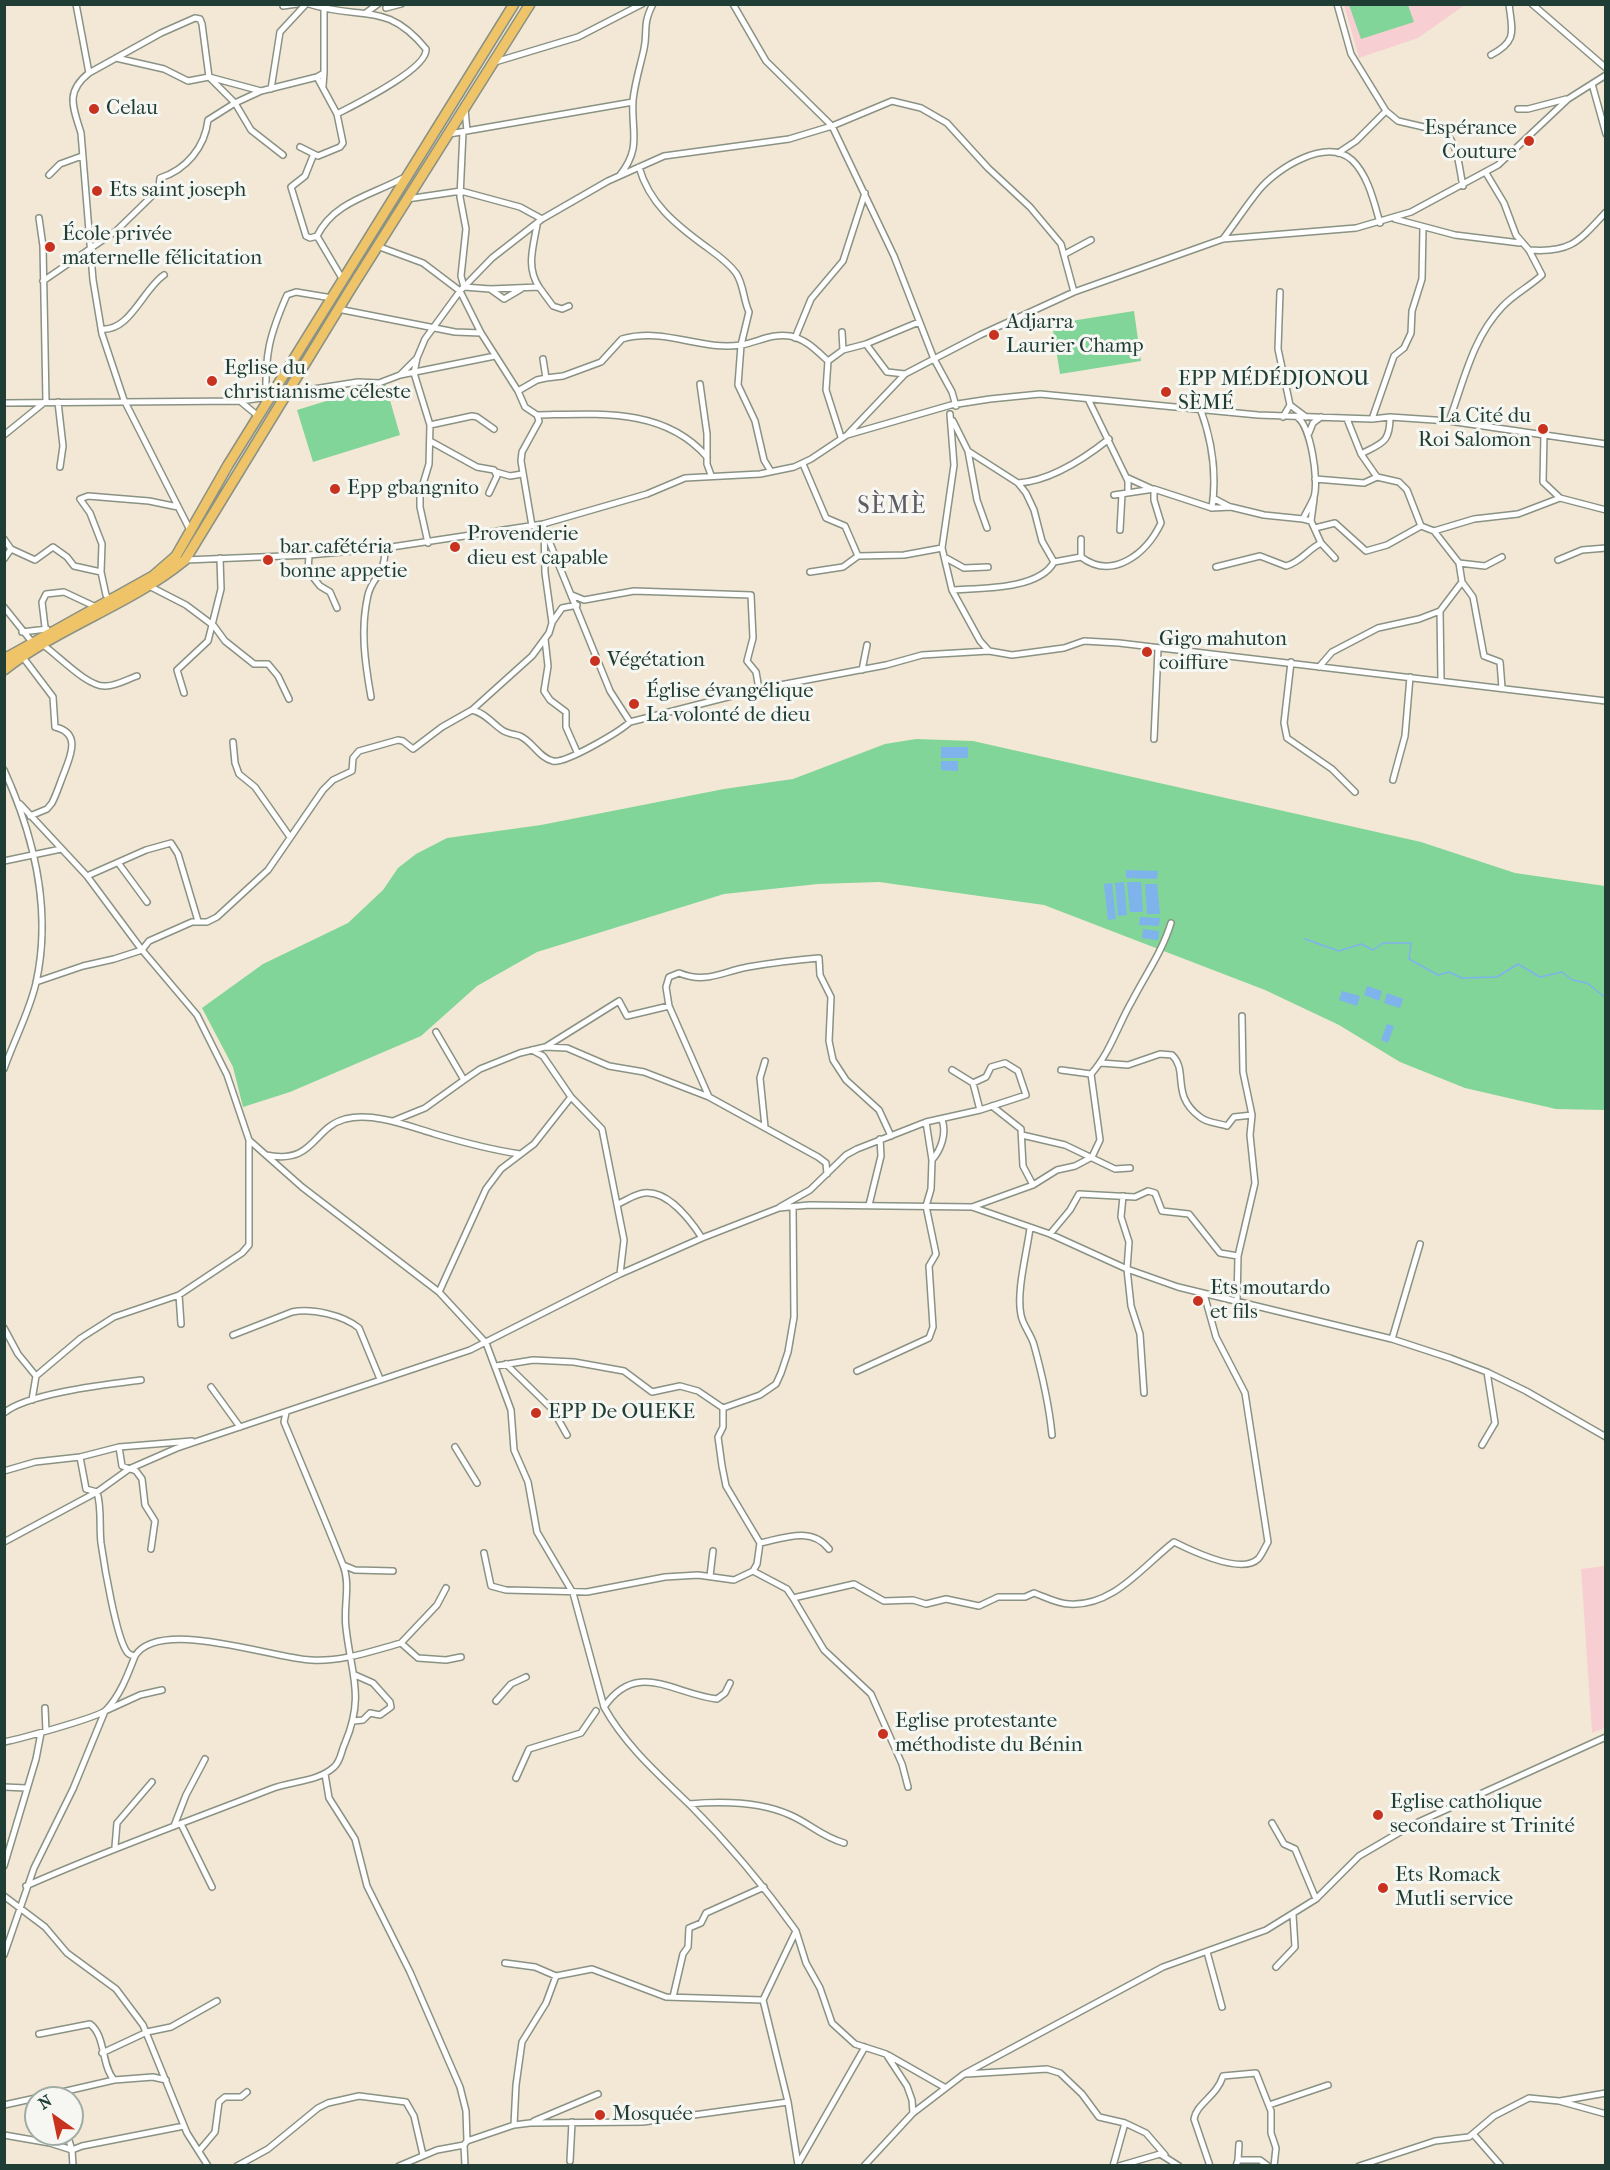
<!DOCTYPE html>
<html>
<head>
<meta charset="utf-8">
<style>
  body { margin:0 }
  #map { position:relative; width:1610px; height:2170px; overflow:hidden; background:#f3e8d5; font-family:"IM FELL French Canon",serif }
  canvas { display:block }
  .frame { position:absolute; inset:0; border:6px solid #1f3d34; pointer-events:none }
  .north { position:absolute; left:24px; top:2086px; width:60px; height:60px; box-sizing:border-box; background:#f6f6f2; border:2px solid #a0aca6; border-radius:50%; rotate:327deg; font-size:16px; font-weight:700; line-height:24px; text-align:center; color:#1f3d34 }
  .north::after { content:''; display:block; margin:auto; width:21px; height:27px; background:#c8321e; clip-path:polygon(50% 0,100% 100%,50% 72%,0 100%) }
</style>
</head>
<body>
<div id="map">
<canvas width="1610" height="2170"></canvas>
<div class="frame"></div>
<div class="north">N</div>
</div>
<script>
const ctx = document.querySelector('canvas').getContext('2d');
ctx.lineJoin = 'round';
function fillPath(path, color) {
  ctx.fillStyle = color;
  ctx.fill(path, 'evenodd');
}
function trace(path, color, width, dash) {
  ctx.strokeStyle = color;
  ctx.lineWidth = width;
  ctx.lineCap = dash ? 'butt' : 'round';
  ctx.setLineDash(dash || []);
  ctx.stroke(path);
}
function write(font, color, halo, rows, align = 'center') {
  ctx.font = font + ' "IM FELL French Canon",serif';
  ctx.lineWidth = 6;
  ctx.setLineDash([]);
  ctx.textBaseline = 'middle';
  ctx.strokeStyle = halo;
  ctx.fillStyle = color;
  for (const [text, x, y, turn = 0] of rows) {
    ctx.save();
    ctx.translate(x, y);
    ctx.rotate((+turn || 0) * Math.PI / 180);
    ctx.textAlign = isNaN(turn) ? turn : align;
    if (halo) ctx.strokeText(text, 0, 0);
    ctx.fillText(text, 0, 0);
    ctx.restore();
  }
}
const built = new Path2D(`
  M1344,5H1465L1418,38L1359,58Z
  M1605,1566V1728L1592,1733L1581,1569Z`);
const green = new Path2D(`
  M1349,5H1408L1414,22L1361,39Z
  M1134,311L1141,361L1060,374L1052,324Z
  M385,383L400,435L313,462L297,410Z
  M916,739L973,741L1421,842L1515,873L1605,886V1110L1556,1109L1465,1088L1400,1062L1339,1025L1265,990L1044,905L879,882L818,884L724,894L537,952L477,986L421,1036L290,1092L243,1107L233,1067L202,1008L263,964L348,923L383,890L398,868L416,854L447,838L541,825L724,789L793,779L885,744Z`);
const water = new Path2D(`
  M941,747H968V758H941Z
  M941,761H958V771L941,770Z
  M1126,870L1158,871L1157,879L1126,878Z
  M1124,882L1127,915L1118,916L1115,883Z
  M1127,882H1141L1143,912H1130Z
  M1112,883L1116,919L1108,920L1104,884Z
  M1145,884H1157L1160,914H1147Z
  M1140,917L1160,918L1159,926L1139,925Z
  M1143,929L1159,931L1158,940L1142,938Z
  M1367,986L1382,991L1379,1001L1364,995Z
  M1342,991L1360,996L1357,1006L1339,1000Z
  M1387,993L1403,999L1400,1008L1384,1003Z
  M1387,1024L1394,1026L1388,1043L1381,1040Z`);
const stream = new Path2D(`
  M1305,939L1339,951L1361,944L1373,950L1383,943H1411L1409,959L1438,975L1449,972L1462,978L1497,977L1518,964L1540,977L1562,972L1572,980L1587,983L1606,998`);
const street = new Path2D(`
  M76,4L89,73
  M309,4C362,21 386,0 426,49C428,69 354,105 337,114
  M324,4V73
  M733,4L766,61L832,126L894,256L934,359L952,392L956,406
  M1337,4L1351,54L1386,111L1398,121L1445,132C1459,146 1459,169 1463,186
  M1532,4L1606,68
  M283,6L297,4
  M386,8L401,4
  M367,12L378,4
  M1491,55C1518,41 1512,31 1509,4
  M495,62L578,37L642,4
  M317,77L324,73L323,86
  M1592,84L1606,134
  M271,89L280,32L306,4
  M465,109L467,131
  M1518,109H1528L1566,99
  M463,132L460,197L466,229L461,276L464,287L490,289L539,287L553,306L562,309L569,306
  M449,134L633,102
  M1338,153L1356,141L1386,111
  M283,155L251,130L235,103L261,91L317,77L337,114L343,143L340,147L318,156L300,147
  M313,156L305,176L291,187L306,236L310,238L317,236
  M639,167C649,203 675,224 705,246C716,254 728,262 736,273C744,285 743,299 749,312L741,345L738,385L755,421L764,460L770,470
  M49,175L60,164L82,156
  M620,175C642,147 631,132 633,100C635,82 640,67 644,49C648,30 642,25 653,4
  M407,199L461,191L520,207L542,219
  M1395,219L1455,235L1520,243
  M537,225C533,248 526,267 539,287
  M1223,239C1235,223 1246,206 1259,190C1276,169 1326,137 1352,160C1368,175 1374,202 1380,223
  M377,246L423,263L460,291L481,333L518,391L537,380L546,378L543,359
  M1529,250C1571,253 1578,242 1606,212
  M1065,254L1091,240
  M343,280L317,236C334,201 373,195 405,177
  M43,281L116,231L155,193L159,187L160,178C186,170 205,147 208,120L235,103L209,77L188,81L164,69L116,58
  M490,289L504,299L521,289
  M1280,292L1278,349L1290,405L1283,417
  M338,309L455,332L481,333
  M101,329C130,332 143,289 164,275
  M842,332L843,350
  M795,338L811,299L843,261L865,193
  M866,344L887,372L905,374
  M417,358L414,373L430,425L429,464L420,494V507L428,543
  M400,375L417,358L425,339L460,291L492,258L542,219L608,181L664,156L789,139L832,126L892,101L921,108L947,123L988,168L1030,207L1061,244L1074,292
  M546,378L563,376L601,362L622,339C666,327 699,351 741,345C758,342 772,333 790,336C806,339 817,351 828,361
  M700,384L707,434V464L711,475
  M518,391L525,407L537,415L539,421L522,452L521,461L532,526
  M288,393L358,382L379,383L400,375L495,356
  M266,398C265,354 269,336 287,295L296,292L332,298
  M240,401L258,416
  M1089,401L1128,481V491
  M58,402L63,446L60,467
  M4,403L240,401L269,397
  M1290,405L1306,417
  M1200,408C1212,440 1217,474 1212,508
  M950,414L954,465L942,548L952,590L980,641L989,651L1012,655L1064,648L1084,641L1119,643L1606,701
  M537,415C597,414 664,407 707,457
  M1297,417C1311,426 1319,481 1314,497C1311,505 1306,512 1303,519L1311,521L1321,543L1335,558
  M1347,419L1361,454L1377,477L1399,482L1407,490L1421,526L1434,531L1474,519L1518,514L1560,498
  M1372,419L1394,356L1404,348L1411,333L1412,311L1422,279L1423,228
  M953,421L968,451L1018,483L1026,493L1034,510L1042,541L1054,562L1081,557C1113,581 1147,553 1161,523L1154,500V489
  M1449,421C1464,381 1472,339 1502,307C1514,294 1529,287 1542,275L1529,250L1516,235L1504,203L1486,173
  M430,425L472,416L477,417L494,429
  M1309,433L1313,423L1321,417
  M1544,433L1543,482L1560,498L1606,510
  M848,434L905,374L980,335L1074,292L1223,239L1356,228L1411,212L1498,165L1568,99L1606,75
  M4,435L46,401L43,246L39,218
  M841,437L826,390L828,361L843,350L866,344L919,322
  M430,441L477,467L494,470L497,476L489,493
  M968,451L977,500L987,528
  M1361,454C1382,443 1390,443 1390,417
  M803,464L826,518L845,526L858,556
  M496,472L510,476L522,474
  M1128,478L1152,489
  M1315,479L1364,483L1377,477
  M1018,483C1050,481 1085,458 1109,439
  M1114,495L1154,489L1212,508L1231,507L1264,515L1303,519
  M1213,498L1230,507
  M1311,521L1314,499
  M1315,528L1335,523L1366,551L1387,545L1421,526
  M190,530L124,400L102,334L93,280L81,133C73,107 65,92 89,73L161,33L195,18L200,19L202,24L209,77L261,91
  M1120,530L1122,494
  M545,531L610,691L630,722L759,689L886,665L922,655L989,651
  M1434,531L1459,563L1485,566L1502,557
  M4,539L11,549L4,559
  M1081,539V557
  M11,549L35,560L53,547L67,557L74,566L101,572
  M309,555L308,571L320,586L330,592L337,608
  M946,558L964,568L988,567
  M185,560L309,555L385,548L543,524L647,494L685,478L760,474L794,467L811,459L847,435L951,405L990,399L1040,394L1258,415L1372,419L1390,417L1449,421L1606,444
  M1558,560L1582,550L1606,548
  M1216,567L1260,556L1286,566C1301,562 1307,550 1321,543
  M810,572L843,567L858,556L904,555L942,548
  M1462,582L1473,597L1484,656L1500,662L1502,688
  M151,587L186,605L214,626L225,641L254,664H268L278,676L289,699
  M952,590C980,588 1039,590 1054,562
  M572,595L584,600L634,591L751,595L753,638L747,661L756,672L759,689
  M110,600L106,595L101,572L102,544L90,513L80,499L88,496L149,501L178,507
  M4,607L32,642
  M1440,611L1441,679
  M553,621L562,608L577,605
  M45,627L42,602L46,594L64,592L96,607
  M22,632L47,629
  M545,639L548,666L544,691L550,700L566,712V727L577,752
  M41,646L43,645C58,655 88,688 106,686C116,686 128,679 137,676
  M22,656L53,697L55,727C81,733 71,755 64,773C60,783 57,793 52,803L47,809L30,816
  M1291,662L1284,723L1287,738L1332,769L1355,792
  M1319,667L1332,652L1378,628L1419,619L1440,611L1462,582L1459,563
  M862,670L867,645
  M184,693L177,670L208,641L221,589L220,558
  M371,697C365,663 360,629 368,595C373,575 385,577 385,548
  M472,710C485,713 492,723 502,730C508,734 514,734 520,736C532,741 539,758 553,761C565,764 619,732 630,722
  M1154,739L1158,649
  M233,742L235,763L239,774L255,787L290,837
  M4,770C34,836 52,911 36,983C29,1013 14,1040 4,1069
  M1393,780L1405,736L1410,677
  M20,804L87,876L142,950L197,1015L227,1075L249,1140L302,1187L439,1292L486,1343L511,1410L514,1450L528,1482L537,1532L573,1593L604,1707C625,1745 658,1774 689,1804C728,1843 764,1886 796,1931L763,2000L788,2102L798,2165
  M4,861L61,849
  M119,864L147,902
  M87,876L146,850L171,843L178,854L198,921
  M36,982L83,966L114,959L142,950L149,941L192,922H207L217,917L268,870L323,790L333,780L352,771L353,758L359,751L398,740L403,741L413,749L442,727L472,710L532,656L549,633L552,623L545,573L544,528
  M436,1032L464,1080L480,1069L520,1053L545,1047L567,1048L609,1066L644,1072L709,1097
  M547,1046L619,1001L627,1016L669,1006
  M532,1050L543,1056L571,1097L602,1129L624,1240L620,1274
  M765,1061L760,1078L765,1127
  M1101,1063L1128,1065L1160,1054L1172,1055C1189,1071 1170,1095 1200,1117C1207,1123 1219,1123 1227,1126L1234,1117L1252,1115
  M952,1070L973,1083L980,1110
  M1061,1070L1091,1074
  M992,1106L1021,1129L1023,1166L1033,1185
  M393,1121L425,1108L464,1080
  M1022,1135L1065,1145L1115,1169L1130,1168
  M266,1155C315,1165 312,1128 345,1119C374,1112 408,1126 435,1134C462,1142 492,1150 520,1154
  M932,1160C941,1150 947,1133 942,1120
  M827,1174L826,1163L818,1157L709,1097L669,1006L666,987L669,977L679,973C706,984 721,972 748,967C771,963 795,960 819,958L820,975L831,997L829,1041L833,1060L846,1080L879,1110L891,1136
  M1123,1196L1121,1217L1129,1242L1127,1269L1131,1306L1140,1334L1144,1393
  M618,1204C627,1200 635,1194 644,1193C668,1190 691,1221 702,1238
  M869,1205L881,1156L880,1139
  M780,1207L810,1190L846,1155L857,1149L926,1122L980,1110L1026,1095L1018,1071L1005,1063L991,1067L986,1077L973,1083
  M972,1207L1033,1185L1057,1170L1075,1166L1092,1157L1100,1140L1091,1074C1110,1053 1118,1025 1132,1001C1146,974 1162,952 1171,923
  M1030,1228C1027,1252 1016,1292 1021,1315C1023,1326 1031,1334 1034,1345C1042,1374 1049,1404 1052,1435
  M1050,1234L1070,1210L1079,1194L1135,1197L1148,1191L1155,1193L1162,1211L1189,1214L1220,1253L1238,1256
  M439,1292L486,1189L501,1169L534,1144L571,1097
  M179,1295L181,1324
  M1237,1302L1238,1256L1255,1183L1250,1135L1252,1115L1243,1072L1242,1016
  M4,1328L18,1354L36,1376
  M233,1335L292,1312C312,1308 343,1315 359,1328L380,1379
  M1392,1339L1420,1244
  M506,1364L553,1410L567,1435
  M496,1366L533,1360L574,1362L624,1371L652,1392L680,1386L698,1391L723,1408
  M857,1371L929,1338L933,1327L929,1266L936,1254L926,1206L931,1189L932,1160L926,1122
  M211,1387L240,1427
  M32,1400L36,1376L81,1338L114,1317L179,1295L242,1253L249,1245V1140
  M4,1413C27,1393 110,1384 141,1380
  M1482,1445L1495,1423L1487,1372
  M119,1447L122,1466L136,1471L142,1479L145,1505L155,1521L151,1549
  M455,1447L477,1483
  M80,1457L86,1489L97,1492C102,1509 99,1526 101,1543C104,1564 116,1637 127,1652C129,1655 131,1655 135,1656C159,1617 271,1658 311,1660C342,1662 372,1651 401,1643L418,1658L446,1660L461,1657
  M4,1471L35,1462L80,1457L119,1447L192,1441
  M4,1542L97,1492L129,1469L177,1448L470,1350L620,1274L702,1238L779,1208L809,1205L972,1207L1050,1234L1127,1269L1178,1287L1392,1339L1450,1358L1487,1372L1526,1391L1606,1437
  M760,1543C784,1538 812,1526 829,1549
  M484,1553L491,1586L506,1590L587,1592L665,1577L698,1575L734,1580L753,1571L757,1564L760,1543L726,1486L722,1466L718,1437L723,1427V1408L760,1395L776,1384L781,1373L788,1352L794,1317L793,1207
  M343,1565L355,1570L393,1571
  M753,1571L787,1589L793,1598L854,1584L884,1601L913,1600L926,1604L946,1599L979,1606L998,1597H1025L1034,1593C1045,1597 1058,1604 1069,1604C1113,1607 1142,1567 1174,1542C1192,1551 1241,1575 1258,1559C1262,1555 1265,1547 1268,1542L1245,1393L1216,1337L1204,1294
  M710,1576L713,1551
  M793,1598L824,1650L871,1694L902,1764L908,1787
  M401,1643L437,1605L446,1588
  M496,1701L511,1684L526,1677
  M604,1707C637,1659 673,1694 717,1699L725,1693L730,1683
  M45,1708L46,1731
  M354,1721L363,1720L370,1713L380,1715L391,1707L390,1702L373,1683L355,1675
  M4,1742C19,1739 100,1717 106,1710C120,1696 128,1674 135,1656
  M325,1774L329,1798L355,1839L367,1886L410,1972L460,2087L466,2111L467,2141
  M516,1778L529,1749L581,1733L596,1711
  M4,1787L26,1788
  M689,1804C722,1801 759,1801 790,1815C811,1824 820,1836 844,1843
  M1272,1823L1284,1844L1295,1849L1316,1899
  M181,1824L212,1887
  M174,1826L186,1795L205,1759
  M115,1847L117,1823L152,1782
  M4,1866L36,1759L41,1733
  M26,1886C107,1850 189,1821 271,1789C291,1781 318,1782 334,1767C341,1761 341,1751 345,1743C365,1696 351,1674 346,1628C343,1607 351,1585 343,1565C324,1517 304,1470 284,1422L286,1413
  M4,1896L45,1927L67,1953L116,1989L143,2025L187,2133L208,2166
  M796,1931L806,1963L820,1988L832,2023L855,2044L886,2054L907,2086L912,2100L913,2113
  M1207,1952L1222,2007
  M4,1955L34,1868L73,1789L105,1711L140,1695L162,1690
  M505,1963L535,1967L556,1976
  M1276,1967L1295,1947L1293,1915
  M673,1997L683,1954L688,1947L689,1928L701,1923L706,1913L764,1887
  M39,2034L90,2024C106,2036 101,2065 114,2080L153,2077L166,2080
  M102,2053L147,2032L171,2027L217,2001
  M888,2055L944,2087
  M966,2074L1047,2069L1060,2073L1082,2094L1099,2117L1125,2123L1146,2133L1165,2155
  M36,2098L114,2080
  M1560,2101L1606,2093
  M4,2105L36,2098
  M1269,2105L1328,2085
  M534,2121L598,2094
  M514,2125L516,2085L522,2042L546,2003L556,1976L592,1969L666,1997L763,2000
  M4,2135L50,2143L72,2150L67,2134
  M1474,2135L1501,2166
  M464,2145L465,2166
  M199,2151L215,2132L219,2102L225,2097H241L247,2092
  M1238,2160L1239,2144
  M570,2161L572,2122
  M798,2164L865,2047
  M73,2166L72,2150L82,2146L184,2126
  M237,2166L268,2149L318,2108L328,2103L359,2096L406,2102L414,2116L423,2155L426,2154
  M399,2166L437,2150L464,2145L467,2141L514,2125L530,2123L643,2122L788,2102
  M864,2166L913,2113L964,2074L1163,1967L1266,1930L1316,1899L1359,1856L1412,1825L1606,1737
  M1113,2166L1125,2123
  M1119,2166L1160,2154L1179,2166
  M1210,2166L1194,2119C1196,2104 1217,2096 1223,2076L1256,2073L1271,2111V2133L1276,2148L1274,2166
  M1236,2166L1238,2160H1260L1268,2166
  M1359,2166L1435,2141L1469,2137L1494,2116L1529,2098L1559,2101L1606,2114`);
const primary = new Path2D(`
  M4,659L153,576L176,556L228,465L514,4
  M4,670C60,626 130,605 185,560L350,290L530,4`);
const markers = [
  [94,109,6,"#c8321e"],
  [1529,141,6,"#c8321e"],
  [97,191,6,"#c8321e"],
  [50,247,6,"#c8321e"],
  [994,335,6,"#c8321e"],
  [212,381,6,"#c8321e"],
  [1166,392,6,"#c8321e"],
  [1543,429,6,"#c8321e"],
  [335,489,6,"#c8321e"],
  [455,547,6,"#c8321e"],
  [268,560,6,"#c8321e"],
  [1147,652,6,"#c8321e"],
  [595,661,6,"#c8321e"],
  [634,704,6,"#c8321e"],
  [1198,1301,6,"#c8321e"],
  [536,1413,6,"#c8321e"],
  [883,1734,6,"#c8321e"],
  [1378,1815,6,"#c8321e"],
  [1383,1888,6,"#c8321e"],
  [600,2115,6,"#c8321e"]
];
const poiNames = [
  ["Celau",106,109],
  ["Espérance",1517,129,"right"],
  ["Couture",1517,153,"right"],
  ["Ets saint joseph",109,191],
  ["École privée",62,235],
  ["maternelle félicitation",62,259],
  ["Adjarra",1006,323],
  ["Laurier Champ",1006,347],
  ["Eglise du",224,369],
  ["christianisme céleste",224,393],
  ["EPP MÉDÉDJONOU",1178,380],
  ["SÈMÉ",1178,404],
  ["La Cité du",1531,417,"right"],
  ["Roi Salomon",1531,441,"right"],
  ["Epp gbangnito",347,489],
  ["Provenderie",467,535],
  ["dieu est capable",467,559],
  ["bar cafétéria",280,548],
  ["bonne appetie",280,572],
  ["Gigo mahuton",1159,640],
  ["coiffure",1159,664],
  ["Végétation",607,661],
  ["Église évangélique",646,692],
  ["La volonté de dieu",646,716],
  ["Ets moutardo",1210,1289],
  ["et fils",1210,1313],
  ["EPP De OUEKE",548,1413],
  ["Eglise protestante",895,1722],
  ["méthodiste du Bénin",895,1746],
  ["Eglise catholique",1390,1803],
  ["secondaire st Trinité",1390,1827],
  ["Ets Romack",1395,1876],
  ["Mutli service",1395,1900],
  ["Mosquée",612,2115]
];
const quarterNames = [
  ["SÈMÈ",892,507]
];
fillPath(built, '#f7cfd2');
fillPath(green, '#81d598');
fillPath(water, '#7fb3ec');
trace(stream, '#7fb3ec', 1.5);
trace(street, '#899284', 8);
trace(primary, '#899284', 12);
trace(street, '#fff', 5);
trace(primary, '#efc469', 9);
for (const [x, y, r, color] of markers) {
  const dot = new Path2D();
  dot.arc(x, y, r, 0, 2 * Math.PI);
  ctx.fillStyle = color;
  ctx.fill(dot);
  trace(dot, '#f6f6f2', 2);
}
write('21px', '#1f3d34', '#f6f6f2', poiNames, 'left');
ctx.letterSpacing = '1.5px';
write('24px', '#605c63', '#f6f6f2', quarterNames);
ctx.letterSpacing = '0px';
</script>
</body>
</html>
